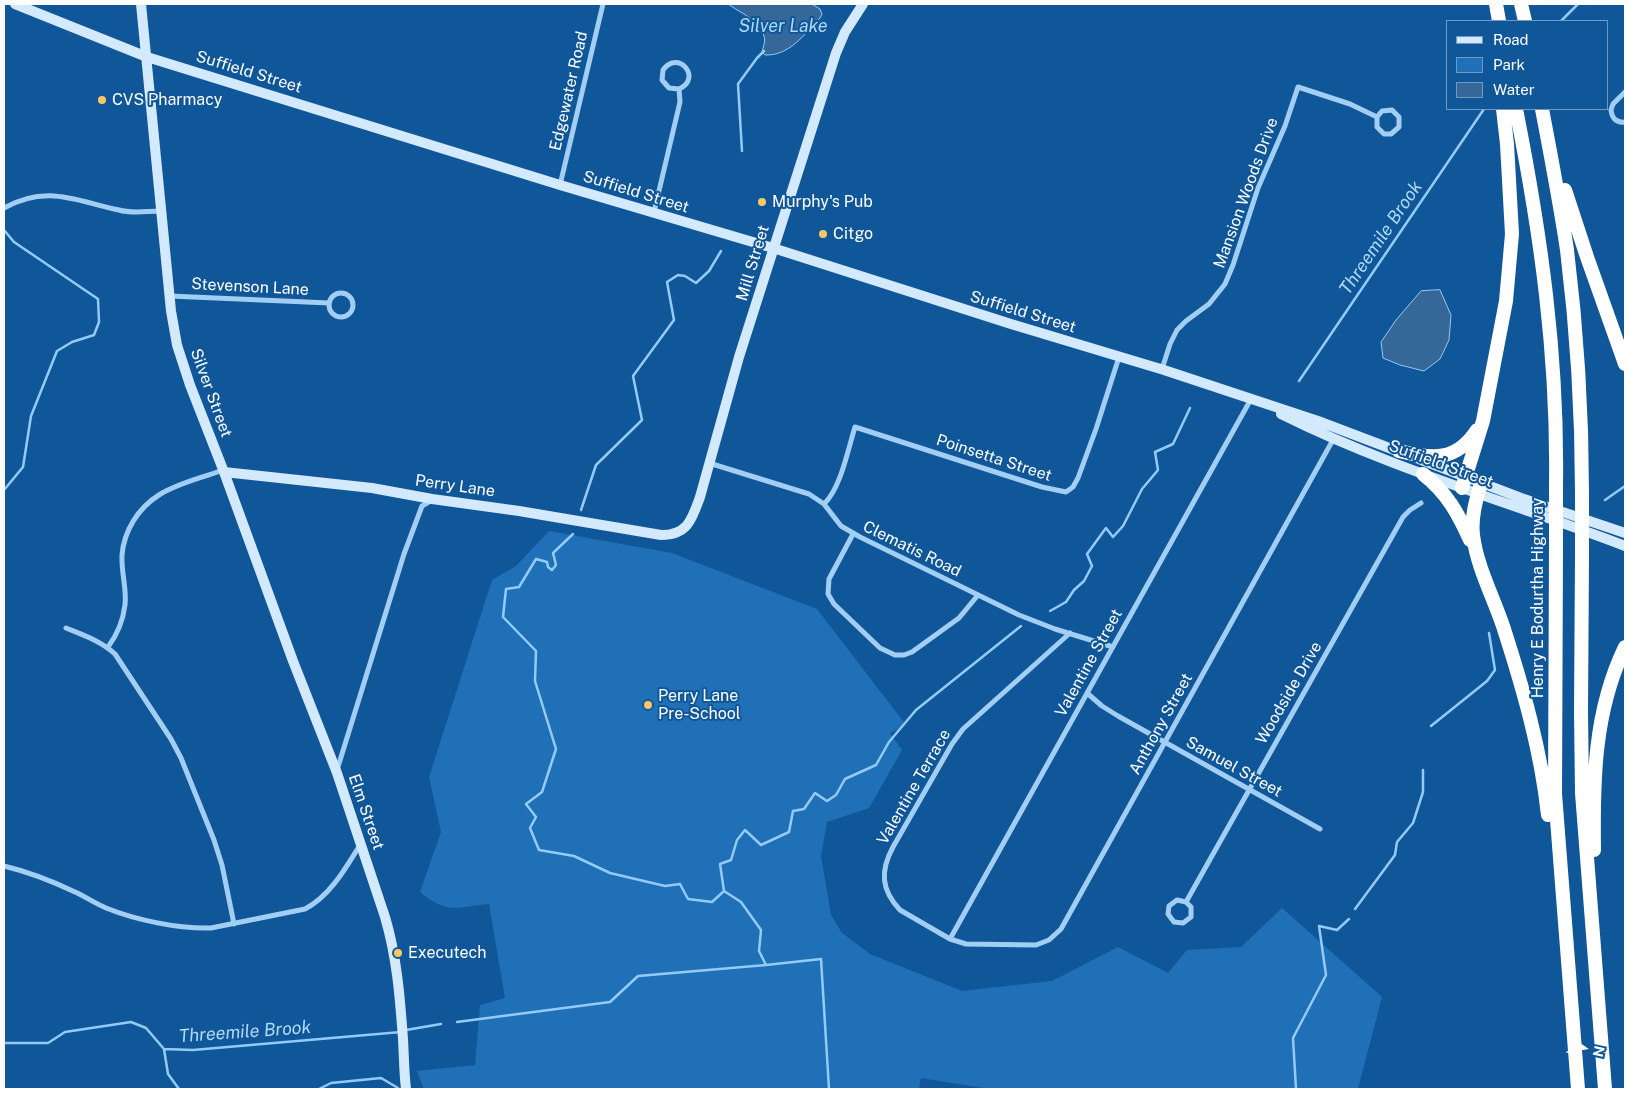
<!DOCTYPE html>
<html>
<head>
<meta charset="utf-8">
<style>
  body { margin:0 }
  #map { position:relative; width:1629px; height:1093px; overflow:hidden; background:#10579a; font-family:"Public Sans",sans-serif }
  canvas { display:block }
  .frame { position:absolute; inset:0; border:5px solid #fff; pointer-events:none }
  .legend { position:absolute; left:1446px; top:20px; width:162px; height:90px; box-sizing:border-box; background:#10579a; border:1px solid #709ac2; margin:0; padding:6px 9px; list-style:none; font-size:15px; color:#fff }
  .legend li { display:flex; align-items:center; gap:10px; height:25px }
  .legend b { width:25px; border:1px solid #709ac2 }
  .north { position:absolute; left:1559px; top:1023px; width:50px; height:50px; -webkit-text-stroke:4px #10579a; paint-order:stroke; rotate:103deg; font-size:14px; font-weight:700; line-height:20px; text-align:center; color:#fff }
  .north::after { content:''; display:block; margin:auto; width:18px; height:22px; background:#fff; clip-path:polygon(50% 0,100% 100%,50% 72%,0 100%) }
</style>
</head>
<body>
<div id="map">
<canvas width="1629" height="1093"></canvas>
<div class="frame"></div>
<ul class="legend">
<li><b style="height:6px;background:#d3e9fd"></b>Road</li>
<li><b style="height:14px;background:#1f70b7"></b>Park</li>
<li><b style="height:14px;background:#356898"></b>Water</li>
</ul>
<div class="north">N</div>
</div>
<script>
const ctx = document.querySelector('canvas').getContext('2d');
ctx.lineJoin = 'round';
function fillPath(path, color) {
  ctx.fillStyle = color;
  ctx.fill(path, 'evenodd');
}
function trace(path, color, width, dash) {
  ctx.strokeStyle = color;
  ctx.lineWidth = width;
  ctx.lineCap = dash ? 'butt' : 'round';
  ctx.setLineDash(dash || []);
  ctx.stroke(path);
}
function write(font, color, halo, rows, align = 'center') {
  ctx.font = font + ' "Public Sans",sans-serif';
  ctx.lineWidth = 4;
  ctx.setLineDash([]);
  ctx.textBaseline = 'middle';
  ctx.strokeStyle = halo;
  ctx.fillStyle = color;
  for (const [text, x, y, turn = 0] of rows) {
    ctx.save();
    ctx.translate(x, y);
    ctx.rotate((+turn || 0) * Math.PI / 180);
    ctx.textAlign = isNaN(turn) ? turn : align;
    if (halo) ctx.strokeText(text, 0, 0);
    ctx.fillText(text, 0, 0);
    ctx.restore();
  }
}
const green = new Path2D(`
  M549,531L672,553L817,609L906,725L890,733L902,750L869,808L827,822L821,856L831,915L842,933L870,954L962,991L1052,981L1118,947L1168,973L1187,950L1241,947L1282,908L1382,997L1358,1089H989L921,1078L919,1089H424L417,1071L475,1065L480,1005L505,998L489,904C456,907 448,915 420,892L441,832L429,777L492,580L516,566Z`);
const water = new Path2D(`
  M728,4H812L820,9L822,14L820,18C804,35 789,56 765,55L762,52C763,47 766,41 764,36C760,20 740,13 728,4Z
  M1440,290L1451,315L1449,340L1440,359L1424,371L1400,365L1383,358L1381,342L1396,320L1421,291Z`);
const stream = new Path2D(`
  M1561,21L1578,4
  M742,151L738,84L757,58L764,51
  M4,230L14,242L98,299L99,322L94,335L72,342L57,351L31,416L23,467L4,490
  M1299,381L1484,109
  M1605,500L1625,486
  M581,510L596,465L642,420L633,376L674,320L667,282L678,275L685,276L696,283L709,271L721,251
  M573,534L553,553L556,565L552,570L548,567L547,562L536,559L519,587L506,589L503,617L536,651L535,681L556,749L542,792L526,804L536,817L530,828L539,850L574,856L610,873L665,886L680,884L688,899L712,902L724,891
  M1050,611L1066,602L1074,590L1084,581L1092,566L1087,554L1106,528L1113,537L1123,526L1142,489L1158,470L1155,452L1173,444L1190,408
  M1431,726L1487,681L1495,670L1489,633
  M1355,909L1395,855L1397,842L1413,823L1423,792V770
  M766,965L821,959L829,1089
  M457,1022L610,1002L638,976L766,965L759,951L761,930L741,902L724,891L720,864L731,860L737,840L745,830L761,845L789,832L793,811L804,809L815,793L827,801L836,795L845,779L876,765L889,742L916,710L1021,626
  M406,1030L441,1024
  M4,1043H48L65,1032L131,1022L146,1028L164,1049L193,1050L401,1032
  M164,1049L168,1074L179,1089
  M319,1089L331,1083L381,1078L398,1088
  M1296,1089L1293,1038L1326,975L1319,926L1337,930L1349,919`);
const street = new Path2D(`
  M1625,92L1613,104L1611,110C1612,119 1617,123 1625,122
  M560,185L603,4
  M4,208C47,184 76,201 119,210C132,214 147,211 161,211
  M654,212L680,102L679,89C703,78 678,49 663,70L662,80L669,88L679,89
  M329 305a12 12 0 1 1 24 0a12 12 0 1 1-24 0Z
  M170,296L329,303
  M1162,369L1170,344L1177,330L1186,321L1209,304L1225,284L1233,265L1258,188L1285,126L1298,87L1350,104L1377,117L1382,111L1392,110L1399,117V127L1391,134H1384L1377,127V117
  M709,463L809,494L824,504L841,526L860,537L1019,615L1055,629L1113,647
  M824,504C841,488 848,449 855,427L1042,487L1066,492L1073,487L1078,478L1096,429L1119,357
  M853,534L829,579L828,594L834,604L880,648L895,655H904L912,652L959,618L978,595
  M66,628C83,635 101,641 115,654L171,739L181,758L214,840L222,865L234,924
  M1070,633L963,729L952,744L893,847C880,871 881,890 900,910L950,939L966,944L1036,945L1049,940L1061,929L1334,438
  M108,647C117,635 123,621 125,605C127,589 121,572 122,555C124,531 138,508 159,495C178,483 202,478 223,470
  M1087,693L1102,706L1118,716L1320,829
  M337,770L404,554L422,506L432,500
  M4,866C29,872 52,881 75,892C86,897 96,904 106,908C136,920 178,929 211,928L305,909C330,896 345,869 360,845
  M1186,902L1191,907V917L1183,923L1174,922L1168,914L1169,906L1177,900L1186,902L1403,517L1410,510L1421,503
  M950,939L1251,399`);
const secondary = new Path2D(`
  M15,4L147,57L560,185L773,248L1011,324L1164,370L1318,421L1405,454
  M141,4L171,311L177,345L190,385L224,472L293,661L337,773L385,917C397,957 400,998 403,1039C404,1056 404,1073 406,1089
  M1281,414C1391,469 1510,502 1625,546
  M1419,459L1521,498L1625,533
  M224,472L372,488L432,499L519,511L661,535C688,535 692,519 700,497L739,357L836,53L845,32L863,4`);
const highway = new Path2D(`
  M1496,4L1499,21
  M1521,4L1525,21
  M1516,109C1541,235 1558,356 1556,485
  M1542,109C1551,156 1560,203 1567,250C1577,331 1582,411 1582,492
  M1565,190L1587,257L1625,364
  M1399,451C1432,459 1456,462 1477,430
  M1423,474C1447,493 1458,513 1470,540
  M1481,483C1476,500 1471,517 1473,535C1477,567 1493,596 1503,626C1523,688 1541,750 1548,815
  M1462,488L1483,421L1506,301L1512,234L1507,144L1503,109
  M1556,547L1555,794L1578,1089
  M1582,557L1581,711L1582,793L1605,1089
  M1594,850C1593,780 1594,711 1625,647`);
const highwayBridge = new Path2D(`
  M1556,547V485
  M1582,557V492`);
const markers = [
  [102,100,5,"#ffc666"],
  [762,202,5,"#ffc666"],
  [823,234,5,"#ffc666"],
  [648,705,5,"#ffc666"],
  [398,953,5,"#ffc666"]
];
const streetNames = [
  ["Suffield Street",249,72,17],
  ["Edgewater Road",569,91,-77],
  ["Suffield Street",636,192,17],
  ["Mansion Woods Drive",1246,193,-70],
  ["Mill Street",753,263,-73],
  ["Stevenson Lane",250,287,3],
  ["Suffield Street",1023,312,17],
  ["Silver Street",211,393,70],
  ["Poinsetta Street",994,458,18],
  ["Suffield Street",1441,464,20],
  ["Perry Lane",455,486,8],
  ["Clematis Road",912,549,26],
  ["Henry E Bodurtha Highway",1538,598,-90],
  ["Valentine Street",1089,663,-61],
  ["Woodside Drive",1289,693,-60],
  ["Anthony Street",1161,724,-61],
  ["Samuel Street",1234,767,29],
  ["Valentine Terrace",914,787,-60],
  ["Elm Street",366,812,71]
];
const poiNames = [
  ["CVS Pharmacy",112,100],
  ["Murphy's Pub",772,202],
  ["Citgo",833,234],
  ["Perry Lane",658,696],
  ["Pre-School",658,714],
  ["Executech",408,953]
];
const waterNames = [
  ["Silver Lake",783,26],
  ["Threemile Brook",1381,238,-56],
  ["Threemile Brook",245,1032,-4]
];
fillPath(green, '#1f70b7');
fillPath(water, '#356898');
trace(water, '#94caf8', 1);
trace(stream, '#94caf8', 2.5);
trace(street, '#a3cef4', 5);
trace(secondary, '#d3e9fd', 10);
trace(highway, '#fff', 14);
trace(highwayBridge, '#fff', 14);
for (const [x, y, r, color] of markers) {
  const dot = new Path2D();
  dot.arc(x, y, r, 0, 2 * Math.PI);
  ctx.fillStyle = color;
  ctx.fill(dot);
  trace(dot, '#10579a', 2);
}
write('16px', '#fff', '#10579a', streetNames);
write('16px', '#fff', '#10579a', poiNames, 'left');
write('italic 18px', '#afd8fb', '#10579a', waterNames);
</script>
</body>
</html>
